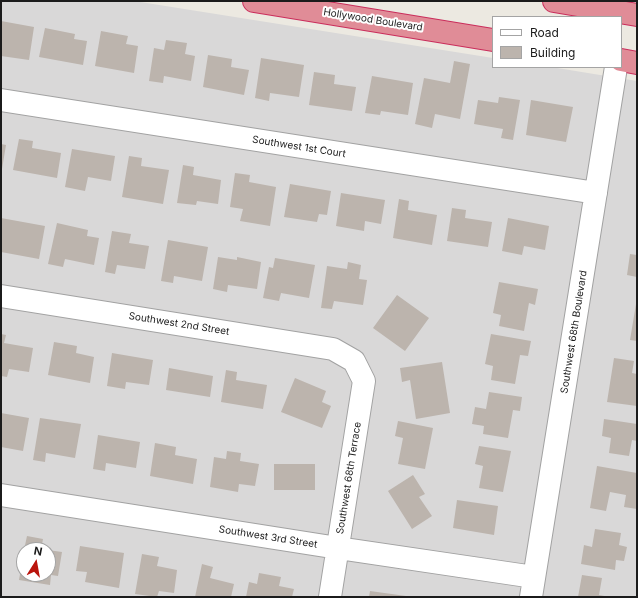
<!DOCTYPE html>
<html>
<head>
<meta charset="utf-8">
<style>
  body { margin:0 }
  #map { position:relative; width:638px; height:598px; overflow:hidden; background:#ece9e1; font-family:Inter,sans-serif }
  canvas { display:block }
  .frame { position:absolute; inset:0; border:2px solid #1b1b1b; pointer-events:none }
  .legend { position:absolute; left:492px; top:16px; width:130px; height:52px; box-sizing:border-box; background:#fff; border:1px solid #a4a4a4; margin:0; padding:5px 7px; list-style:none; font-size:12px; color:#1b1b1b }
  .legend li { display:flex; align-items:center; gap:8px; height:20px }
  .legend b { width:20px; border:1px solid #a4a4a4 }
  .north { position:absolute; left:16px; top:542px; width:40px; height:40px; box-sizing:border-box; background:#fff; border:1px solid #a4a4a4; border-radius:50%; rotate:11deg; font-size:11px; font-weight:700; line-height:16px; text-align:center; color:#1b1b1b }
  .north::after { content:''; display:block; margin:auto; width:14px; height:18px; background:#ba140c; clip-path:polygon(50% 0,100% 100%,50% 72%,0 100%) }
</style>
</head>
<body>
<div id="map">
<canvas width="638" height="598"></canvas>
<div class="frame"></div>
<ul class="legend">
<li><b style="height:5px;background:#fff"></b>Road</li>
<li><b style="height:11px;background:#bcb4ad"></b>Building</li>
</ul>
<div class="north">N</div>
</div>
<script>
const ctx = document.querySelector('canvas').getContext('2d');
ctx.lineJoin = 'round';
function fillPath(path, color) {
  ctx.fillStyle = color;
  ctx.fill(path, 'evenodd');
}
function trace(path, color, width, dash) {
  ctx.strokeStyle = color;
  ctx.lineWidth = width;
  ctx.lineCap = dash ? 'butt' : 'round';
  ctx.setLineDash(dash || []);
  ctx.stroke(path);
}
function write(font, color, halo, rows, align = 'center') {
  ctx.font = font + ' Inter,sans-serif';
  ctx.lineWidth = 4;
  ctx.setLineDash([]);
  ctx.textBaseline = 'middle';
  ctx.strokeStyle = halo;
  ctx.fillStyle = color;
  for (const [text, x, y, turn = 0] of rows) {
    ctx.save();
    ctx.translate(x, y);
    ctx.rotate((+turn || 0) * Math.PI / 180);
    ctx.textAlign = isNaN(turn) ? turn : align;
    if (halo) ctx.strokeText(text, 0, 0);
    ctx.fillText(text, 0, 0);
    ctx.restore();
  }
}
const residential = new Path2D(`
  M1,1H134L493,58V67H551L637,81V597H1ZM24,550H48V574H24Z`);
const building = new Path2D(`
  M1,21L34,27L29,60L1,56Z
  M45,28L75,34L74,39L87,41L83,65L39,57Z
  M101,31L128,36L126,44L138,46L134,73L95,66Z
  M166,40L187,43L185,54L195,56L191,81L164,76L163,83L149,81L154,48L164,50Z
  M208,55L232,59L231,67L249,70L244,95L203,87Z
  M261,58L304,65L299,97L270,93L269,101L255,98Z
  M454,61L470,64L460,119L435,114L432,128L415,124L424,78L450,83Z
  M314,72L335,75L334,84L356,87L352,111L309,105Z
  M372,76L413,83L408,115L381,111L380,115L365,113Z
  M499,97L520,100L513,140L501,138L503,129L474,124L478,100L498,103Z
  M531,100L573,107L566,142L526,135Z
  M19,139L33,141L32,148L61,153L57,178L13,170Z
  M1,144L6,145L2,169H1Z
  M72,149L115,156L111,181L88,177L85,191L65,187Z
  M129,156L142,158L141,166L169,170L163,204L122,197Z
  M183,165L194,167L193,175L221,180L218,204L197,201L196,205L177,203Z
  M235,173L250,175L249,182L276,187L270,226L240,221L243,209L230,207Z
  M290,184L331,191L327,215L319,214L317,222L284,217Z
  M341,193L385,200L381,224L365,221L364,231L336,226Z
  M399,199L409,201L408,210L437,215L432,245L393,238Z
  M452,208L466,210L465,218L492,222L488,247L447,241Z
  M1,218L45,226L39,259L1,252Z
  M508,218L549,226L545,250L524,246L522,255L502,251Z
  M57,223L88,230L87,236L99,238L94,265L65,259L63,267L48,264Z
  M112,231L131,234L129,243L149,246L145,269L117,265L115,274L105,272Z
  M168,240L208,247L202,281L174,276L173,283L161,281Z
  M630,254L637,255V277L627,275Z
  M218,257L237,260V257L261,262L257,289L228,285L227,292L213,289Z
  M275,258L315,265L309,298L281,293L279,301L263,298L269,267L273,268Z
  M348,262L361,265L359,279L367,280L363,305L334,301L332,309L321,308L327,266L347,269Z
  M499,282L538,289L535,305L529,303L524,331L499,326L501,315L493,313Z
  M397,295L429,318L405,351L373,328Z
  M636,304H637V341L630,340Z
  M1,334L6,335L4,343L33,348L29,372L9,369L7,377L1,376Z
  M491,334L531,341L528,356L520,355L515,384L491,380L493,366L485,364Z
  M54,342L77,346L76,353L94,357L90,383L48,375Z
  M112,353L153,360L149,385L126,382L125,389L107,386Z
  M614,358L634,361L632,373L637,374V406L607,402Z
  M442,362L450,413L416,419L410,380L402,382L400,368Z
  M169,368L213,376L210,397L166,390Z
  M226,370L237,372L236,380L267,385L263,409L221,402Z
  M295,378L326,391L322,402L331,406L322,428L281,412Z
  M489,392L522,397L520,411L513,410L508,438L483,434L484,426L472,424L475,407L486,409Z
  M1,413L29,418L23,451L1,447Z
  M40,418L81,424L75,458L46,453L45,462L33,460Z
  M604,419L637,424V441L632,440L629,456L609,453L611,438L602,436Z
  M398,421L433,428L425,469L398,464L403,438L395,436Z
  M98,435L140,442L136,468L106,463L105,471L93,469Z
  M155,443L176,447L175,455L197,459L193,484L150,476Z
  M479,446L511,451L503,492L479,488L483,466L475,464Z
  M227,451L241,453L240,461L259,464L255,486L239,484L238,492L210,487L214,457L226,459Z
  M274,464H315V490H274Z
  M597,466L637,473V509L624,507L626,495L610,492L606,511L590,508Z
  M413,475L425,494L419,497L432,516L412,529L388,491Z
  M457,500L498,506L494,535L453,528Z
  M595,529L621,533L619,545L627,547L624,561L616,560L615,570L581,564L584,545L592,547Z
  M27,536L43,539L41,550H24Z
  M80,546L124,553L119,588L85,582L87,572L76,571Z
  M48,550L62,552L58,576L51,575L50,585L19,580L23,557L24,574H48Z
  M142,554L159,557L157,566L177,570L174,593L159,591L157,597L135,594Z
  M202,564L213,567L210,578L234,584L231,597H195Z
  M259,573L281,577L279,586L294,589L292,597H246L249,582L257,584Z
  M582,575L602,578L599,595L610,597H578Z
  M370,591L406,596L405,597H369Z`);
const minor = new Path2D(`
  M1,100L596,193
  M1,296L333,349L354,361L364,381L330,597
  M1,495L338,548L534,577
  M531,597L616,67`);
const highway = new Path2D(`
  M254,1L493,40
  M554,1L637,15
  M621,60L637,63`);
const streetNames = [
  ["Hollywood Boulevard",373,20,9],
  ["Southwest 1st Court",299,147,9],
  ["Southwest 2nd Street",179,324,9],
  ["Southwest 68th Boulevard",574,332,-81],
  ["Southwest 68th Terrace",349,478,-81],
  ["Southwest 3rd Street",268,537,9]
];
fillPath(residential, '#d9d8d8');
fillPath(building, '#bcb4ad');
trace(minor, '#a2a2a2', 24);
trace(highway, '#ca2d5b', 24);
trace(minor, '#fff', 22);
trace(highway, '#e08c97', 22);
write('10px', '#1b1b1b', '#fff', streetNames);
</script>
</body>
</html>
